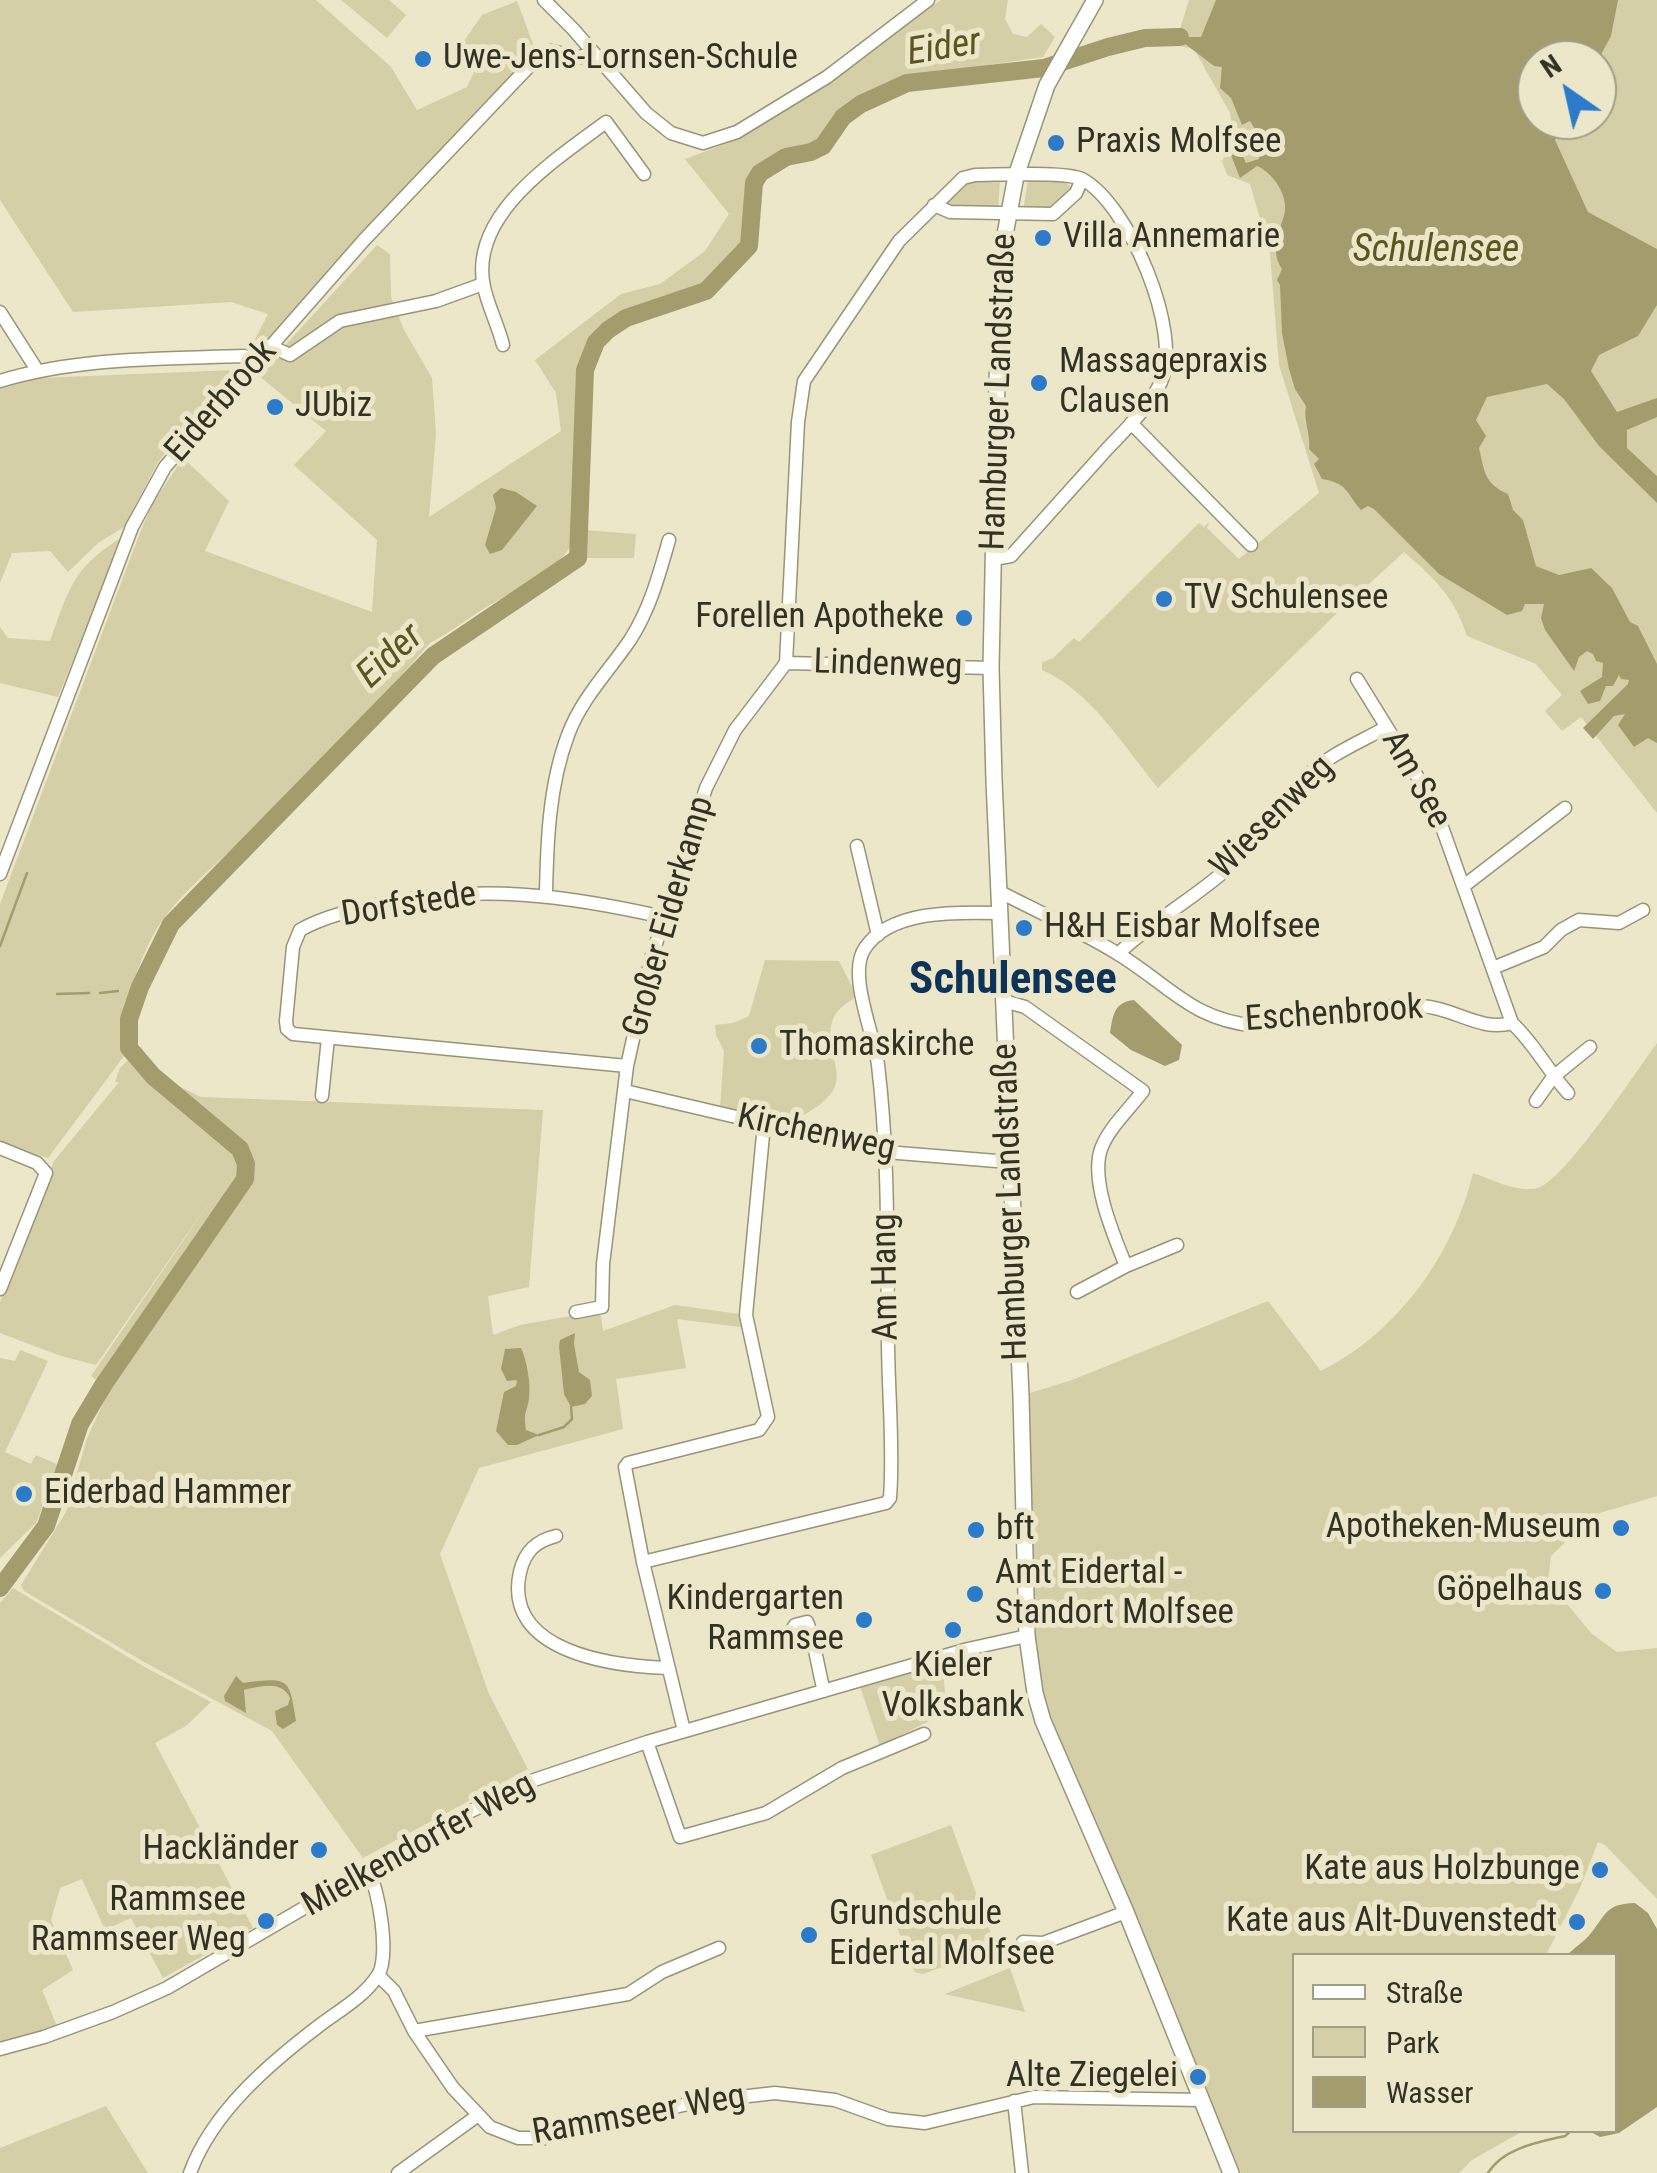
<!DOCTYPE html>
<html>
<head>
<meta charset="utf-8">
<style>
  body { margin:0 }
  #map { position:relative; width:1657px; height:2173px; overflow:hidden; background:#ebe7c8; font-family:"Roboto Condensed",sans-serif }
  canvas { display:block }
  .legend { position:absolute; left:1292px; top:1953px; width:325px; height:180px; box-sizing:border-box; background:#ebe7c8; border:2px solid #a19e87; margin:0; padding:12px 18px; list-style:none; font-size:30px; color:#323125 }
  .legend li { display:flex; align-items:center; gap:20px; height:50px }
  .legend b { width:50px; border:2px solid #a19e87 }
  .north { position:absolute; left:1517px; top:40px; width:100px; height:100px; box-sizing:border-box; background:#ebe7c8; border:2px solid #a19e87; border-radius:50%; rotate:326deg; font-size:28px; font-weight:700; line-height:40px; text-align:center; color:#323125 }
  .north::after { content:''; display:block; margin:auto; width:35px; height:45px; background:#2b7bca; clip-path:polygon(50% 0,100% 100%,50% 72%,0 100%) }
</style>
</head>
<body>
<div id="map">
<canvas width="1657" height="2173"></canvas>
<ul class="legend">
<li><b style="height:12px;background:#fff"></b>Straße</li>
<li><b style="height:28px;background:#d4cfa6"></b>Park</li>
<li><b style="height:28px;background:#a39d6e"></b>Wasser</li>
</ul>
<div class="north">N</div>
</div>
<script>
const ctx = document.querySelector('canvas').getContext('2d');
ctx.lineJoin = 'round';
function fillPath(path, color) {
  ctx.fillStyle = color;
  ctx.fill(path, 'evenodd');
}
function trace(path, color, width, dash) {
  ctx.strokeStyle = color;
  ctx.lineWidth = width;
  ctx.lineCap = dash ? 'butt' : 'round';
  ctx.setLineDash(dash || []);
  ctx.stroke(path);
}
function write(font, color, halo, rows, align = 'center') {
  ctx.font = font + ' "Roboto Condensed",sans-serif';
  ctx.lineWidth = 10;
  ctx.setLineDash([]);
  ctx.textBaseline = 'middle';
  ctx.strokeStyle = halo;
  ctx.fillStyle = color;
  for (const [text, x, y, turn = 0] of rows) {
    ctx.save();
    ctx.translate(x, y);
    ctx.rotate((+turn || 0) * Math.PI / 180);
    ctx.textAlign = isNaN(turn) ? turn : align;
    if (halo) ctx.strokeText(text, 0, 0);
    ctx.fillText(text, 0, 0);
    ctx.restore();
  }
}
const green = new Path2D(`
  M0,0H316L391,67L417,110L467,87L474,72L457,51L482,15L517,1L535,49L266,343L250,349L268,314L231,302L73,312L0,200Z
  M341,0H389L406,15L387,38Z
  M941,0H1008L1005,19L1013,34L1027,37L1041,24L1055,37L1043,57L906,77L842,109L820,141C804,148 785,148 770,157C738,176 752,204 746,233C743,249 720,270 707,280C697,288 685,292 673,296C616,314 585,324 576,389L573,541C557,575 516,589 485,608C466,619 450,633 430,643C373,709 312,771 250,832C219,863 177,894 155,932C138,961 117,1023 124,1056L48,1158L0,1142V904L141,530L153,503L183,458L229,501L205,551L372,612L377,540L294,465L326,431L258,375L377,245L390,254L391,297L404,330L432,378L436,433L429,517L561,431L556,393L535,360L621,294L660,284L705,251L729,214L685,159L728,143L765,121Z
  M1189,0H1657V813L1581,717L1562,731L1545,711L1562,695L1536,664L1467,636C1454,596 1435,579 1404,552L1335,615L1158,788C1125,748 1091,691 1042,670V663L1053,658L1074,638L1079,642L1199,523L1204,527L1209,522L1207,528L1239,559L1319,493L1279,365L1270,254L1250,184L1227,175L1222,161L1234,140L1230,113L1194,49L1175,45ZM1537,60H1597V120H1537Z
  M1000,180L998,210L947,209L945,200L967,181Z
  M1028,181H1065L1072,189L1058,207L1023,210Z
  M235,370L158,462L124,527L98,543L68,572L50,551L12,553L0,583V389L40,378Z
  M584,530L636,534L634,558H581Z
  M124,536L58,697L0,683V627L8,638L50,641C70,587 72,568 124,536Z
  M765,960L839,961L857,996C849,1002 836,1009 833,1019C818,1062 868,1081 800,1117L799,1124L789,1122V1117L766,1112L764,1119L720,1108L724,1051L716,1035L715,1025L733,1023L749,1016Z
  M1657,1043V1496L1593,1515L1551,1556L1548,1581L1591,1633L1617,1652L1657,1648V1899L1605,1845L1598,1842L1580,1888L1546,1955L1294,1956V2130L1523,2131L1472,2160L1459,2173H1241L1045,1721L1034,1668L1030,1393L1072,1380L1268,1301L1321,1371C1397,1333 1453,1256 1473,1173C1491,1179 1521,1195 1540,1187C1567,1176 1636,1072 1657,1043Z
  M141,1047L160,1077L201,1097L543,1110L529,1287L488,1296L493,1335L520,1325L593,1312L601,1316L603,1331L675,1305L746,1315L747,1328L677,1319L686,1368L616,1379L623,1429L479,1468L440,1554L489,1694L528,1769L363,1858L272,1731L144,1662L24,1591L21,1585L66,1512L87,1438L110,1389L91,1376L217,1191L96,1365L61,1356L0,1333V1303L4,1290L54,1161L119,1082H115L120,1068Z
  M20,1350L48,1361L5,1452L31,1464L36,1455L59,1465L36,1523L0,1558V1358L15,1361Z
  M13,1588L143,1666L211,1702L186,1726L155,1743L253,1928L163,1978L131,1918L105,1930L82,1879L60,1888L51,1920L73,1970L42,1990L59,2031L0,2049V1603Z
  M942,1662L947,1712L880,1746L860,1686Z
  M951,1825L996,1947L923,1974L915,1972L911,1965L871,1855Z
  M1010,1968L1025,2012L945,1994Z
  M106,2106L148,2173H0V2148Z`);
const water = new Path2D(`
  M1216,0H1618L1611,36L1597,62L1537,60V120H1566L1555,140L1588,212L1657,249V305L1638,336L1599,355L1591,371L1617,412L1657,398V417L1627,430V448L1657,476V503L1599,446L1564,399L1547,384L1487,397L1476,420L1486,436L1479,448C1485,473 1484,483 1508,494L1513,510L1523,520L1536,566L1559,575L1591,568L1612,588L1630,622L1638,626L1657,664V743L1648,738L1634,747L1618,725L1625,714L1614,716L1593,739L1583,728L1628,684L1629,680L1621,679L1619,675L1613,686H1606L1600,701L1588,704L1580,691L1602,677L1603,663L1596,661L1593,654L1587,651L1579,657L1574,671L1545,630L1541,618L1544,604H1525L1522,611L1507,615L1439,574L1374,509L1368,506L1361,510C1346,493 1348,483 1322,479L1314,464L1319,459L1309,449C1311,435 1303,420 1306,406L1295,389L1289,369L1282,333L1280,285L1277,280L1282,269C1270,250 1278,234 1284,216C1290,196 1272,172 1257,166L1240,178L1227,145L1236,141L1246,163L1259,159L1256,131L1250,121L1242,125L1231,98L1220,88L1222,67L1214,66L1180,40V37H1201Z
  M501,488L516,492L537,506L502,550L490,554L485,545L496,508L493,495Z
  M1134,1000L1182,1045L1179,1060L1165,1066L1131,1050L1110,1033C1113,1015 1114,1002 1134,1000Z
  M575,1333L574,1344L579,1372L590,1380L592,1396L585,1404L571,1407L564,1394L559,1346L560,1340Z
  M521,1348C527,1361 531,1384 529,1398C527,1414 523,1410 526,1430L539,1435L517,1445H508L496,1431L504,1392L516,1386L517,1380L507,1381L501,1369L505,1349Z
  M236,1676L243,1683C290,1677 289,1678 296,1721L283,1729L277,1725L275,1711L288,1705L290,1698C282,1680 260,1686 244,1690L246,1713L225,1701L224,1696Z
  M1635,1903L1648,1913L1657,1929V2107L1619,2133L1600,2137L1589,2131L1614,2130V1956L1567,1955C1574,1948 1584,1942 1591,1933C1607,1913 1606,1904 1635,1903Z`);
const stream = new Path2D(`
  M0,946L27,873
  M131,989L140,987
  M100,993L118,991
  M57,994L89,993
  M539,1435L564,1427L572,1419L571,1407
  M1488,2173C1503,2148 1539,2142 1565,2136L1572,2130`);
const river = new Path2D(`
  M0,1588L46,1526L80,1424L104,1384L245,1179L246,1164L240,1149L153,1076L129,1048V1019L140,987L171,924L433,656L578,558L585,370L596,342L608,330L626,318L706,291L749,246L754,183L760,173L786,157L811,152L823,146L843,117L861,104L907,83L1044,68L1108,47L1145,38L1180,37`);
const minor = new Path2D(`
  M544,0L573,29L646,113L671,133L703,143L737,132L827,77L928,0
  M934,205L950,212L1053,214L1076,193L1082,179
  M0,312L37,370
  M503,345C498,325 488,306 484,287C468,214 557,159 606,122L644,174
  M270,346L290,355L340,321L436,301L483,284
  M0,381C79,357 162,359 244,356L257,360
  M1131,423L1251,545
  M786,663L991,668
  M1357,679L1433,802L1512,1023C1534,1043 1548,1071 1568,1093
  M857,846L878,935
  M0,874L132,527L165,467L364,240L535,60L551,51L580,57L593,53
  M1465,885L1565,808
  M998,891C1037,911 1078,930 1115,952C1169,984 1190,1020 1257,1026C1310,1019 1369,1003 1422,1006C1455,1008 1480,1032 1512,1023
  M546,894C547,842 549,785 568,735C581,699 609,671 630,640C650,609 659,575 669,540
  M1118,954C1152,921 1192,900 1227,869C1258,842 1278,805 1307,776C1330,754 1358,743 1385,728
  M1493,968L1544,947L1561,930L1579,920L1619,923L1643,910
  M1004,1001L1025,1007L1143,1091C1130,1108 1108,1129 1101,1149C1090,1181 1114,1236 1126,1266
  M627,1066L293,1034L287,1029L286,1021L293,947L300,930C325,916 353,910 381,904C479,884 566,895 663,917
  M625,1091L886,1152L1009,1162
  M322,1096L328,1038
  M1536,1101L1553,1077L1590,1047
  M0,1148L37,1163L46,1173L0,1289
  M1077,1292L1126,1266L1177,1245
  M576,1312L602,1307L603,1264L627,1066L651,959L706,788L735,730L786,663L798,422L804,381L899,241L963,178L975,175C998,175 1065,171 1082,179C1129,204 1183,333 1161,382C1149,407 1127,428 1108,448C1076,484 1043,520 1011,556L994,559
  M556,1536C536,1541 525,1551 520,1572C502,1652 612,1666 668,1668
  M643,1562L886,1503L890,1498C894,1446 888,1391 888,1339C887,1248 889,1156 878,1065C874,1033 847,974 865,948C891,909 959,912 1000,913
  M810,1641L798,1639L792,1630L795,1625L807,1622C813,1633 819,1674 824,1691
  M684,1731L643,1562L625,1467L628,1463L759,1430L768,1417L746,1315L764,1124
  M647,1742L680,1837L766,1813L842,1768L924,1734
  M1023,1942L1043,1943L1126,1912
  M378,1975L394,1991L414,2031L453,2088L490,2127L518,2138H545L696,2102L775,2093L835,2100L888,2119L925,2123L1034,2097L1201,2100
  M414,2031L628,1994L662,1972L719,1948
  M0,2049L44,2037L113,2012L167,1988L463,1815L534,1780L647,1742L968,1649L1027,1636
  M1014,2101L1022,2173
  M190,2173C212,2112 270,2063 320,2025C340,2010 365,1996 378,1975C390,1957 379,1888 368,1871
  M398,2173L477,2116`);
const major = new Path2D(`
  M1095,0L1047,85L1016,176L1004,240L997,380L991,668L994,780L1021,1396L1027,1636L1035,1693L1043,1721L1126,1912L1231,2173`);
const markers = [
  [423,59,10,"#2b7bca"],
  [1056,143,10,"#2b7bca"],
  [1043,238,10,"#2b7bca"],
  [1039,383,10,"#2b7bca"],
  [275,407,10,"#2b7bca"],
  [1164,599,10,"#2b7bca"],
  [964,618,10,"#2b7bca"],
  [1024,928,10,"#2b7bca"],
  [759,1046,10,"#2b7bca"],
  [24,1494,10,"#2b7bca"],
  [1621,1528,10,"#2b7bca"],
  [976,1530,10,"#2b7bca"],
  [1603,1591,10,"#2b7bca"],
  [975,1594,10,"#2b7bca"],
  [864,1620,10,"#2b7bca"],
  [953,1630,10,"#2b7bca"],
  [319,1850,10,"#2b7bca"],
  [1600,1870,10,"#2b7bca"],
  [266,1921,10,"#2b7bca"],
  [1577,1922,10,"#2b7bca"],
  [809,1935,10,"#2b7bca"],
  [1198,2077,10,"#2b7bca"]
];
const poiNames = [
  ["Uwe-Jens-Lornsen-Schule",443,59],
  ["Praxis Molfsee",1076,143],
  ["Villa Annemarie",1063,238],
  ["Massagepraxis",1059,363],
  ["Clausen",1059,403],
  ["JUbiz",295,407],
  ["TV Schulensee",1184,599],
  ["Forellen Apotheke",944,618,"right"],
  ["H&H Eisbar Molfsee",1044,928],
  ["Thomaskirche",779,1046],
  ["Eiderbad Hammer",44,1494],
  ["Apotheken-Museum",1601,1528,"right"],
  ["bft",996,1530],
  ["Amt Eidertal -",995,1574],
  ["Standort Molfsee",995,1614],
  ["Göpelhaus",1583,1591,"right"],
  ["Kindergarten",844,1600,"right"],
  ["Rammsee",844,1640,"right"],
  ["Kieler",953,1667,"center"],
  ["Volksbank",953,1707,"center"],
  ["Hackländer",299,1850,"right"],
  ["Kate aus Holzbunge",1580,1870,"right"],
  ["Rammsee",246,1901,"right"],
  ["Rammseer Weg",246,1941,"right"],
  ["Grundschule",829,1915],
  ["Eidertal Molfsee",829,1955],
  ["Kate aus Alt-Duvenstedt",1557,1922,"right"],
  ["Alte Ziegelei",1178,2077,"right"]
];
const streetNames = [
  ["Hamburger Landstraße",1000,392,-88],
  ["Eiderbrook",222,402,-49],
  ["Lindenweg",888,666,2],
  ["Am See",1415,780,61],
  ["Wiesenweg",1273,818,-45],
  ["Dorfstede",409,906,-9],
  ["Großer Eiderkamp",670,917,-74],
  ["Eschenbrook",1334,1015,-4],
  ["Kirchenweg",816,1134,12],
  ["Hamburger Landstraße",1012,1202,-92],
  ["Am Hang",887,1277,-91],
  ["Mielkendorfer Weg",419,1846,-29],
  ["Rammseer Weg",639,2116,-10]
];
const waterNames = [
  ["Eider",944,49,-9],
  ["Schulensee",1436,251],
  ["Eider",391,657,-43]
];
const districtNames = [
  ["Schulensee",1013,982]
];
fillPath(green, '#d4cfa6');
fillPath(water, '#a39d6e');
trace(stream, '#a39d6e', 2.5);
trace(river, '#a39d6e', 18);
trace(minor, '#979477', 15);
trace(major, '#979477', 18);
trace(minor, '#fff', 12);
trace(major, '#fff', 15);
for (const [x, y, r, color] of markers) {
  const dot = new Path2D();
  dot.arc(x, y, r, 0, 2 * Math.PI);
  ctx.fillStyle = color;
  ctx.fill(dot);
  trace(dot, '#ebe7c8', 4);
}
write('35px', '#323125', '#ebe7c8', poiNames, 'left');
write('35px', '#323125', '#ebe7c8', streetNames);
write('italic 38px', '#5c551d', '#ebe7c8', waterNames);
write('bold 45px', '#0d3359', '#ebe7c8', districtNames);
</script>
</body>
</html>
